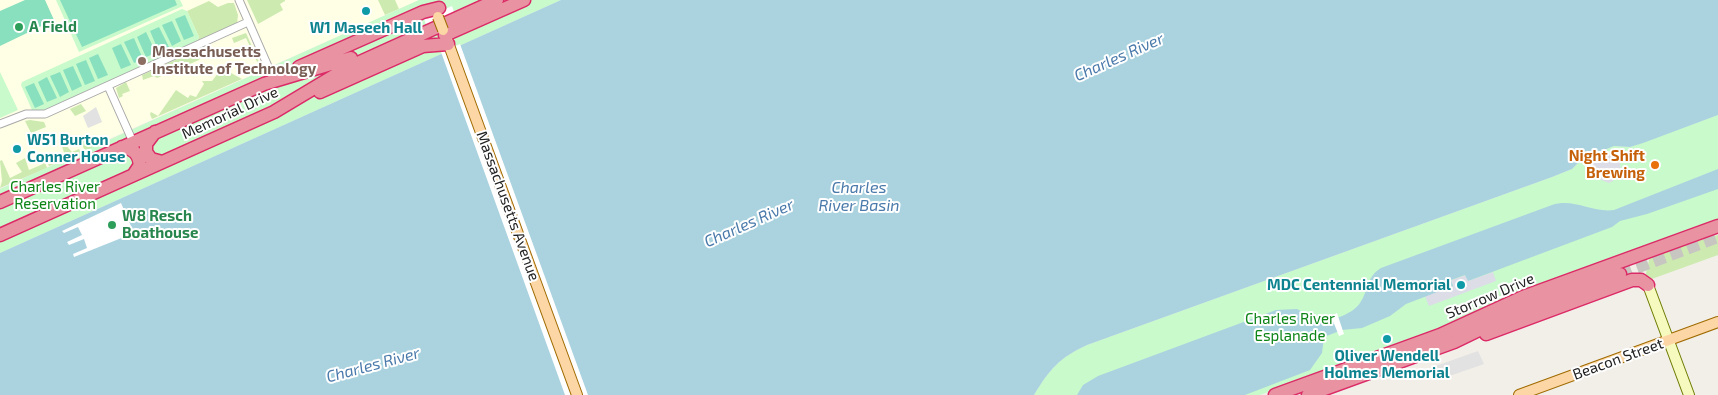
<!DOCTYPE html>
<html>
<head>
<meta charset="utf-8">
<style>
  body { margin:0 }
  canvas { display:block; background:#f2efe9 }
</style>
</head>
<body>
<canvas width="1718" height="395"></canvas>
<script>
const ctx = document.querySelector('canvas').getContext('2d');
ctx.lineJoin = 'round';
function fillPath(path, color) {
  ctx.fillStyle = color;
  ctx.fill(path, 'evenodd');
}
function trace(path, color, width, dash) {
  ctx.strokeStyle = color;
  ctx.lineWidth = width;
  ctx.lineCap = dash ? 'butt' : 'round';
  ctx.setLineDash(dash || []);
  ctx.stroke(path);
}
function write(font, color, halo, rows, align = 'center') {
  ctx.font = font + ' "Exo 2",sans-serif';
  ctx.lineWidth = 4;
  ctx.setLineDash([]);
  ctx.textBaseline = 'middle';
  ctx.strokeStyle = halo;
  ctx.fillStyle = color;
  for (const [text, x, y, turn = 0] of rows) {
    ctx.save();
    ctx.translate(x, y);
    ctx.rotate((+turn || 0) * Math.PI / 180);
    ctx.textAlign = isNaN(turn) ? turn : align;
    if (halo) ctx.strokeText(text, 0, 0);
    ctx.fillText(text, 0, 0);
    ctx.restore();
  }
}
const education = new Path2D(`
  M0,0H419L0,188Z`);
const grass = new Path2D(`
  M247,0H285V1L280,4L283,10L258,24Z
  M378,0H395L399,9L385,15Z
  M209,1L218,7L228,3H234L238,15L237,24L197,41L199,37L187,11Z
  M246,33L262,69L257,73L255,69L259,66L246,38L234,43L232,38Z
  M193,52L202,55L199,60L157,78L154,76L143,80L142,75Z
  M222,68L242,79L152,119L150,114L151,112L158,116L176,90L188,98L190,95L196,97L204,84L202,81H212Z
  M126,82L130,91L122,94L123,96L119,98L116,88Z
  M81,104L86,111L75,116L70,109Z
  M30,120L44,122L46,127L31,133L25,121Z
  M90,138L92,142L99,139L101,144L85,151L81,142Z
  M63,142L72,152L79,149L81,153L66,159L61,143Z
  M47,155L50,161L63,155L65,160L49,166L44,156Z
  M40,157H43L47,168L0,188L2,181L0,161L2,160L10,178L22,172L16,163L25,158L29,170L43,164Z
  M1718,235V255L1649,280L1645,277L1650,256Z`);
const park = new Path2D(`
  M56,0H180L183,6L79,52Z
  M419,0H561L0,253V189Z
  M182,9L187,11L199,37L197,41L41,112L32,110L21,85L22,82Z
  M0,72L18,110L0,118Z
  M1718,115V220L1429,333L1377,352L1363,354L1344,361L1333,368L1260,395H1034C1050,369 1059,358 1087,345L1552,177L1572,169L1582,159L1614,146L1630,147Z`);
const pitch = new Path2D(`
  M25,0H45L54,20L0,46V11Z
  M60,0H175L177,5L82,47Z
  M185,15L194,36L184,40L175,19Z
  M172,21L181,41L172,46L162,25Z
  M159,27L169,47L159,52L150,31Z
  M146,32L156,53L146,57L137,37Z
  M134,38L143,59L134,63L124,42Z
  M121,44L131,65L121,69L112,48Z
  M98,54L108,75L98,79L89,58Z
  M86,60L95,81L85,85L76,64Z
  M73,66L82,86L72,91L63,70Z
  M60,72L69,92L60,97L50,76Z
  M47,77L57,98L47,102L38,82Z
  M34,83L44,104L35,108L25,87Z`);
const parking = new Path2D(`
  M96,107L102,122L88,128L83,116Z
  M1478,351L1484,364L1438,380L1433,367Z`);
const plaza = new Path2D(`
  M1617,151L1621,169L1613,181L1609,183L1594,177L1587,164Z
  M1493,272L1496,281L1429,306L1425,296L1453,286L1451,280L1466,275L1468,281Z`);
const water = new Path2D(`
  M561,0H1718V115L1643,143L1630,147L1614,146L1582,159L1572,169L1552,177L1087,345C1059,358 1050,369 1034,395H0V253Z
  M1718,169V189L1647,214L1620,221L1612,227L1468,281L1465,275L1451,280L1453,286L1406,304L1390,316L1362,328L1342,330L1324,337L1322,353L1310,370L1245,395H1077L1083,385L1098,376L1276,310L1297,309L1322,323C1334,319 1353,314 1360,303C1369,290 1366,277 1381,268L1552,205C1574,198 1592,213 1614,210Z`);
const pier = new Path2D(`
  M452,6L458,23L430,36L424,19Z
  M460,44L588,395H565L441,52Z
  M121,203L134,233L74,257L73,254L87,248L84,239L69,245L67,242L82,235L78,227L64,233L62,231Z
  M1514,291L1526,325L1512,294L1474,308L1473,306Z
  M1337,313L1344,334L1339,336L1331,316Z`);
const highwayTunnel = new Path2D(`
  M1620,274L1718,237`);
const street = new Path2D(`
  M239,0L274,80
  M108,86L133,142
  M0,124L26,114H45L248,22`);
const secondary = new Path2D(`
  M1648,285L1689,395`);
const primary = new Path2D(`
  M446,37L577,395
  M1519,395L1718,322`);
const highway = new Path2D(`
  M445,35L524,0
  M299,67L423,12L439,8
  M320,92L423,46L448,44
  M155,132L146,144V152L151,159L162,162
  M122,147C133,148 139,154 140,165L134,174
  M0,202L264,84L351,58
  M0,235L274,112L349,67L497,0
  M1486,334L1632,280H1641L1648,285
  M1275,395L1440,335L1523,297L1718,226
  M1308,395L1454,342L1516,312L1620,274`);
const primaryBridge = new Path2D(`
  M438,17L443,30`);
const markers = [
  [366,11,5,"#0f9aa8"],
  [19,27,5,"#2e9e5b"],
  [142,61,5,"#8d6e63"],
  [17,149,5,"#0f9aa8"],
  [1655,165,5,"#e8710a"],
  [112,225,5,"#2e9e5b"],
  [1461,285,5,"#0f9aa8"],
  [1387,339,5,"#0f9aa8"]
];
const leisureNames = [
  ["A Field",29,27],
  ["W8 Resch",122,216],
  ["Boathouse",122,233]
];
const cultureNames = [
  ["W1 Maseeh Hall",366,28],
  ["W51 Burton",27,140,"left"],
  ["Conner House",27,157,"left"],
  ["MDC Centennial Memorial",1451,285,"right"],
  ["Oliver Wendell",1387,356],
  ["Holmes Memorial",1387,373]
];
const educationNames = [
  ["Massachusetts",152,52],
  ["Institute of Technology",152,69]
];
const streetNames = [
  ["Memorial Drive",230,113,-25],
  ["Massachusetts Avenue",508,206,70],
  ["Storrow Drive",1490,296,-23],
  ["Beacon Street",1618,359,-20]
];
const foodNames = [
  ["Night Shift",1645,156],
  ["Brewing",1645,173]
];
const parkNames = [
  ["Charles River",55,187],
  ["Reservation",55,204],
  ["Charles River",1290,319],
  ["Esplanade",1290,336]
];
const waterNames = [
  ["Charles River",1119,57,-24],
  ["Charles",859,188],
  ["River Basin",859,206],
  ["Charles River",749,223,-24],
  ["Charles River",373,365,-15]
];
fillPath(education, '#ffffe5');
fillPath(grass, '#cdebb0');
fillPath(park, '#c8facc');
fillPath(pitch, '#88e0be');
fillPath(parking, '#e2e2e2');
fillPath(plaza, '#dddde8');
fillPath(water, '#aad3df');
fillPath(pier, '#fff');
trace(highwayTunnel, '#c8c6c1', 12, [12, 6]);
trace(street, '#a9a9a9', 9);
trace(secondary, '#707d05', 12);
trace(primary, '#a06b00', 12);
trace(highway, '#dc2a67', 15);
trace(street, '#fff', 7);
trace(secondary, '#f7fabf', 10);
trace(primary, '#fcd6a4', 10);
trace(highway, '#e892a2', 12);
trace(primaryBridge, '#a06b00', 12, []);
trace(primaryBridge, '#fcd6a4', 10);
for (const [x, y, r, color] of markers) {
  const dot = new Path2D();
  dot.arc(x, y, r, 0, 2 * Math.PI);
  ctx.fillStyle = color;
  ctx.fill(dot);
  trace(dot, '#fff', 2);
}
write('bold 15px', '#27864d', '#fff', leisureNames, 'left');
write('bold 15px', '#0d838f', '#fff', cultureNames);
write('bold 15px', '#785e54', '#fff', educationNames, 'left');
write('15px', '#222', '#fff', streetNames);
write('bold 15px', '#c56008', '#fff', foodNames, 'right');
write('15px', '#0c8416', '#fff', parkNames);
write('italic 16px', '#4a7aab', '#fff', waterNames);
</script>
</body>
</html>
